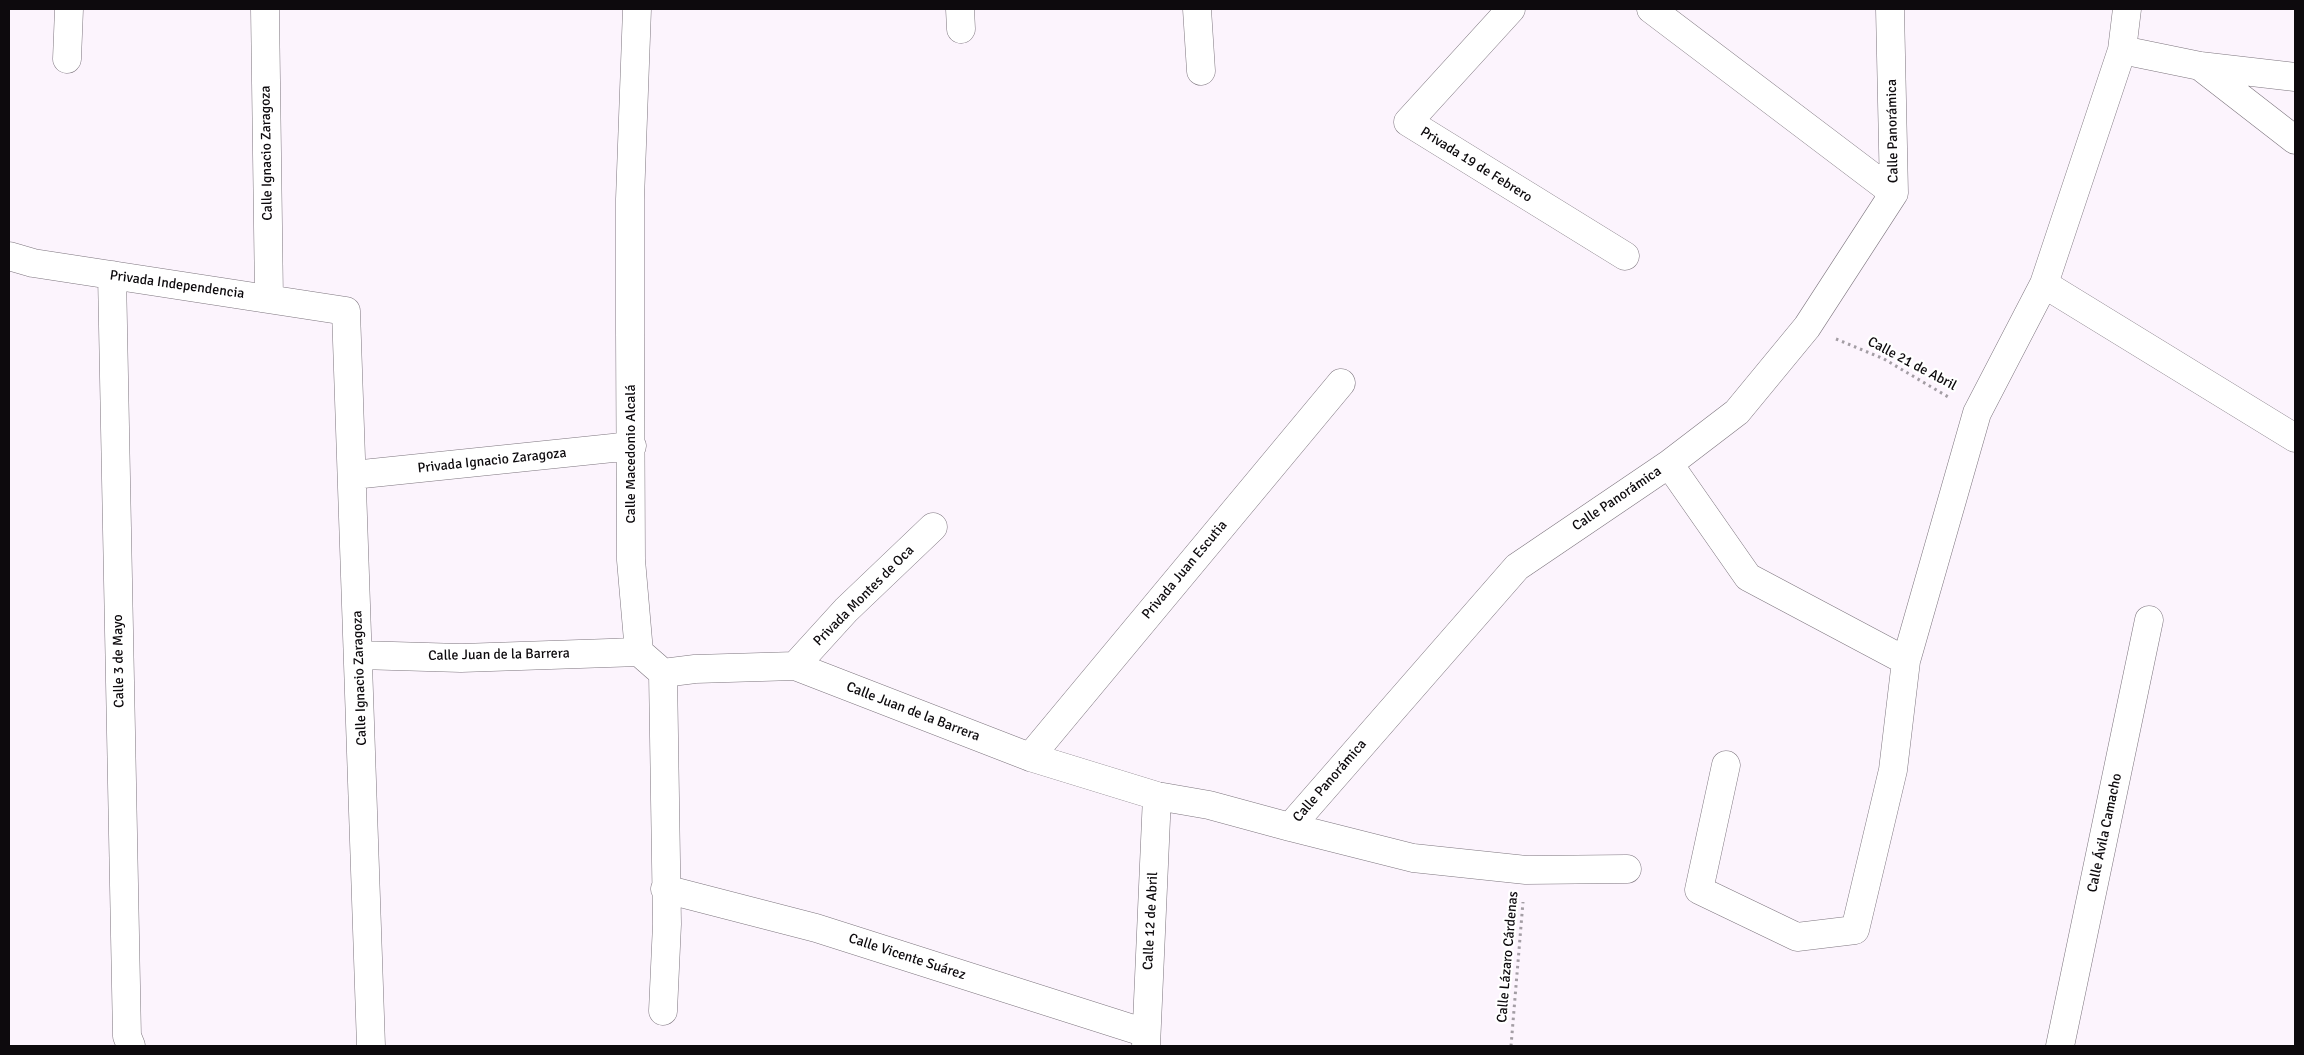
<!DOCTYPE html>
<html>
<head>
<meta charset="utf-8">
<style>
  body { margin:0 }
  #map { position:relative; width:2304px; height:1055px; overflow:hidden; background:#fcf4fd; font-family:Signika,sans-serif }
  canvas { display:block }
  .frame { position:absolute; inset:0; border:10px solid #0d0a0d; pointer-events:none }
</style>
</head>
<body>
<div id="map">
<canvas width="2304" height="1055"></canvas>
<div class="frame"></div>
</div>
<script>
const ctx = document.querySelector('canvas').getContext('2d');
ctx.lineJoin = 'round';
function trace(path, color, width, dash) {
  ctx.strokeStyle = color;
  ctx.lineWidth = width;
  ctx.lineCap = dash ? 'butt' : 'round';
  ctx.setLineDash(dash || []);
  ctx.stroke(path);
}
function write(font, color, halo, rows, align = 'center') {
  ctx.font = font + ' Signika,sans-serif';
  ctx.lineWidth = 4.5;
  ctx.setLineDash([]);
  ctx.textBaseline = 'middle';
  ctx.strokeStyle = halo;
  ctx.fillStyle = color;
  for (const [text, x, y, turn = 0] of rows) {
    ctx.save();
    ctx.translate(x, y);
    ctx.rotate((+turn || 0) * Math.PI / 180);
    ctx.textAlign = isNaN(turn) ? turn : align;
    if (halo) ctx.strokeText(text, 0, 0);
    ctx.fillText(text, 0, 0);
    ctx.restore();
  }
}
const path = new Path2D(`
  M1836,339L1884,359L1950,398
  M1511,1046L1523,902`);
const minor = new Path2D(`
  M265,9L269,298
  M637,9L630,199V330L631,560L639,652L663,673L667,924L663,1011
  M960,9L961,29
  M1197,9L1201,71
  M1511,9L1408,122L1625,256
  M1651,9L1894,193
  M2122,50L2200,66L2295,77
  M67,59L69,9
  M2201,67L2295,140
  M9,256L33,263L346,311L371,1046
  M112,275L127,1036L131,1046
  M2044,284L2295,438
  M1669,464L1748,577L1906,661
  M353,475L632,446
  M359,655L461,658L639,652
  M795,666L846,610L933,527
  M663,673L695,669L795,666L1030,757L1157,796L1209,805L1290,827L1517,567L1669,464L1737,412L1807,327L1894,193L1890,9
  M1030,757L1341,383
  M1726,765L1699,890L1797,937L1855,930L1893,770L1906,661L1977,413L2044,284L2122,50L2127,9
  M1290,827L1413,858L1526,870L1627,869
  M665,889L816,928L1146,1033
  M1146,1046L1157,796
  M2060,1046L2149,620`);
const streetNames = [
  ["Calle Panorámica",1893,131,-91],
  ["Calle Ignacio Zaragoza",267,153,-91],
  ["Privada 19 de Febrero",1476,165,32],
  ["Privada Independencia",177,285,8],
  ["Calle 21 de Abril",1912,364,28],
  ["Calle Macedonio Alcalá",631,454,-90],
  ["Privada Ignacio Zaragoza",492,461,-6],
  ["Calle Panorámica",1617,499,-34],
  ["Privada Juan Escutia",1185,570,-50],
  ["Privada Montes de Oca",864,596,-45],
  ["Calle Juan de la Barrera",499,655,-1],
  ["Calle 3 de Mayo",119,661,-91],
  ["Calle Ignacio Zaragoza",360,678,-92],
  ["Calle Juan de la Barrera",913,712,21],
  ["Calle Panorámica",1330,781,-49],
  ["Calle Ávila Camacho",2105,833,-78],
  ["Calle 12 de Abril",1151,921,-87],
  ["Calle Vicente Suárez",907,957,18],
  ["Calle Lázaro Cárdenas",1508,957,-85]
];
trace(minor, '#7d757e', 29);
trace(path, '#a39da4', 3, [2.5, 4]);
trace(minor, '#fff', 28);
write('14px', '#0d0a0d', '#fff', streetNames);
</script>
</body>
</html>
